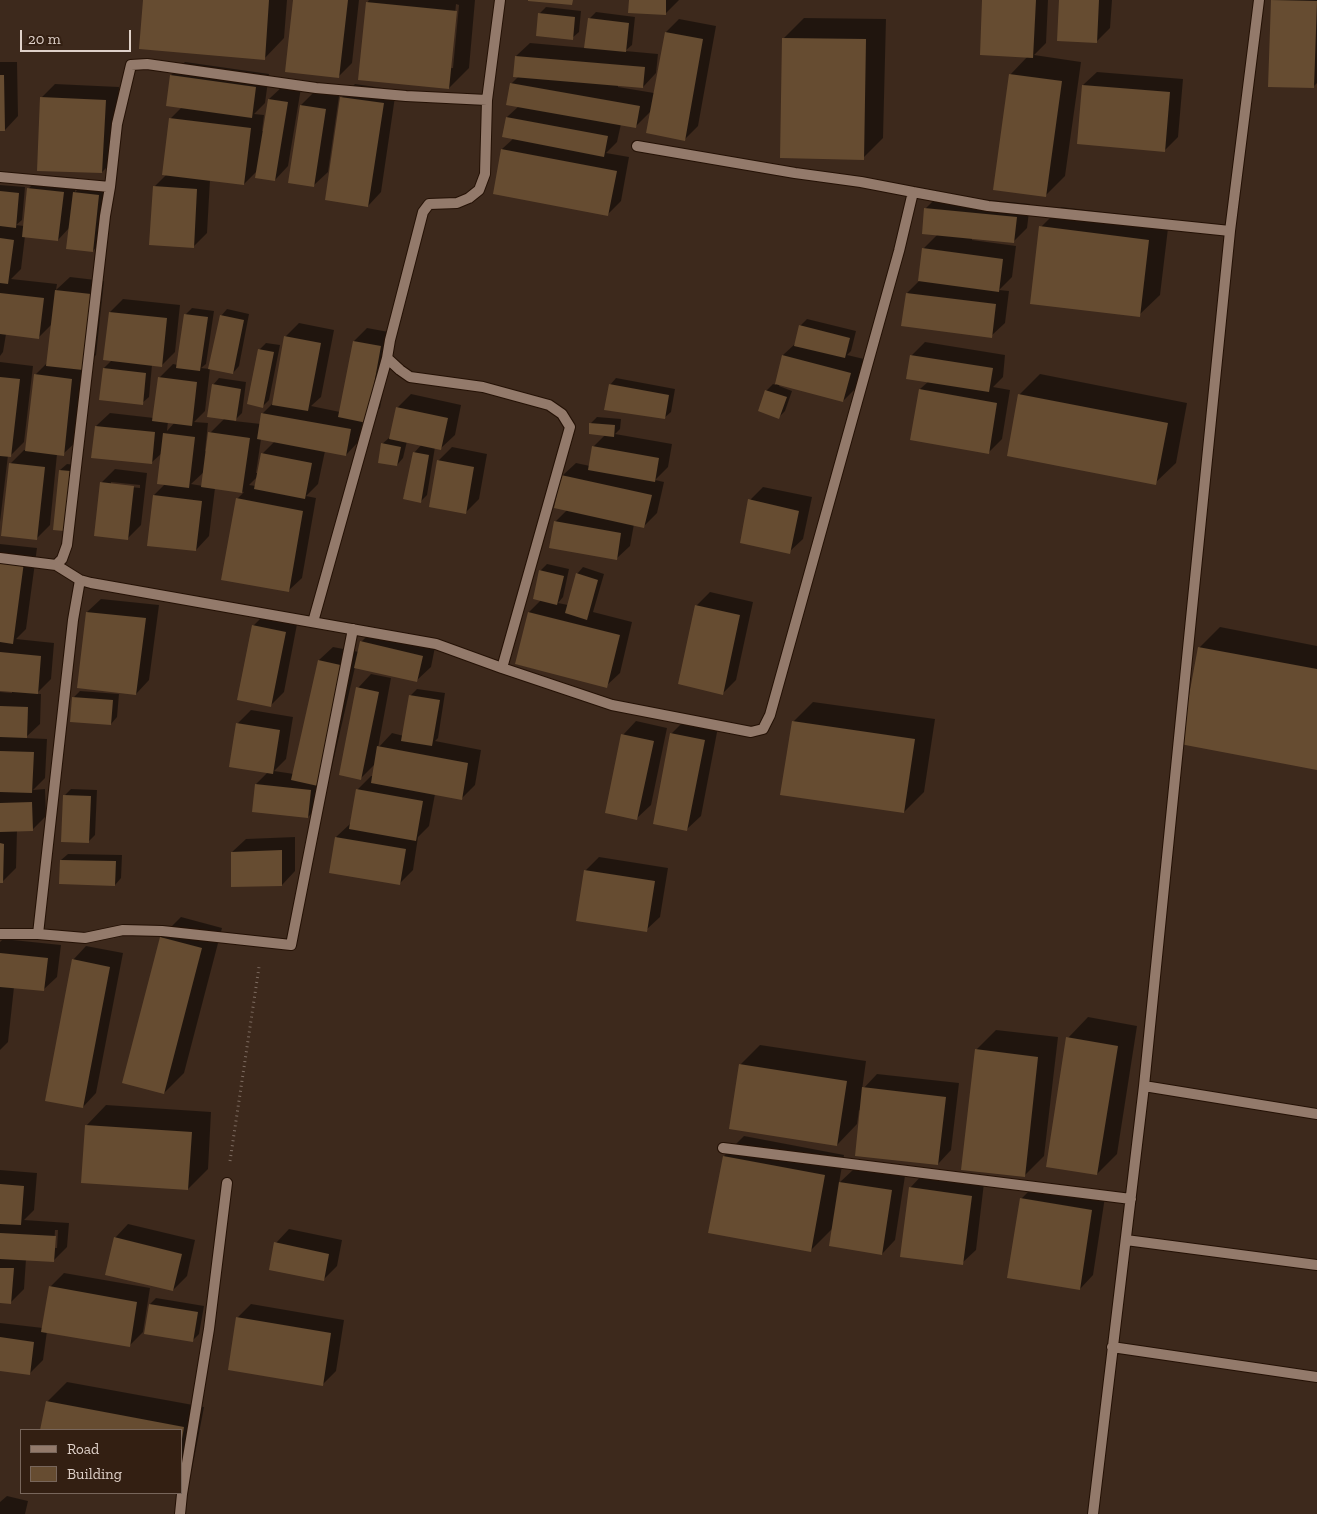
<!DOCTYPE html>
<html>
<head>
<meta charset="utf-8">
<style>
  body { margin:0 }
  #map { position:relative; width:1317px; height:1514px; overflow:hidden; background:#3d291c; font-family:"Zilla Slab",serif }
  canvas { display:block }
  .legend { position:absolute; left:20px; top:1429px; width:162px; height:65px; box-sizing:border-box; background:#331f12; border:1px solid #78665b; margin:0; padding:6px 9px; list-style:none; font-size:15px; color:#dfd1c9 }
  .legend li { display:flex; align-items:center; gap:10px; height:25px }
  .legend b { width:25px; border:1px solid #78665b }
  .scale { position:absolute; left:20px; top:30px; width:111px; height:22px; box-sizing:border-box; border:2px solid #dfd1c9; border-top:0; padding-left:6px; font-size:15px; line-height:18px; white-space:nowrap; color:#dfd1c9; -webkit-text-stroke:4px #331f12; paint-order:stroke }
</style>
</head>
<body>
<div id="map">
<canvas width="1317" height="1514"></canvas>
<ul class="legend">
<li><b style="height:6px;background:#937a6b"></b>Road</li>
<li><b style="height:14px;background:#664c31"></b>Building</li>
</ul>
<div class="scale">20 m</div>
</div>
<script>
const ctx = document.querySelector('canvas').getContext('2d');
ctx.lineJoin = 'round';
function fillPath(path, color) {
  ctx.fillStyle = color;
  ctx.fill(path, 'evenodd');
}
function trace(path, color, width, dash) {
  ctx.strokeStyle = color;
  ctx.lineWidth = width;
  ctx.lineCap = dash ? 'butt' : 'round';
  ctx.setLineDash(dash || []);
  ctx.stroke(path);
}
const shadow = new Path2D(`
  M145,0H287L284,38L264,59Z
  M294,0H359L352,63L338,77Z
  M369,0H475L469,68L449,88L367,3ZM456,4L459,5L453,68H450Z
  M630,0H679L665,14Z
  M984,0H1048L1046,43L1034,55L1081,62L1065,176L1045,196L1010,75L1028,56Z
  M1060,0H1112L1110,28L1097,41Z
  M1272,0H1317V83L1313,87L1269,86Z
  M546,7L581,11L579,32L572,38L539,14Z
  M596,12L635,17L632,45L625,51L658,54L656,73L643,87L618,85V87L654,93L666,32L679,19L716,26L698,126L685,139L651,111L636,126L621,124L617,142L606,153L629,157L621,201L607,215L494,193L502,149L514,138L504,136L507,117L519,106L511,84L519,76L516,56L530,43L586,48L589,19Z
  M804,18L886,19L883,138L863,158L784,38Z
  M0,62H17L18,116L5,130H0Z
  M185,62L269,74L265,103L254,114L264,115L262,131H264L269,99L283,86L301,88L288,166L275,180L258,170L244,184L210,180L207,233L194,246L154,187L167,174L170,119L182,107L171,75Z
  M1097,72L1183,79L1178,137L1165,150L1078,143L1083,85Z
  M55,84L119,87L116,158L102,172L41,98Z
  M355,84L396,90L381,192L368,206L342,97Z
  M314,92L339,96L328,172L314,185L301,105Z
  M42,175L77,178L75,192L81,186L105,189L99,244L93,251L70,227L58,240L25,236L21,269L11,279L57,284L56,290L70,277L104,281L96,355L85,366L77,441L63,454H57L50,525L36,539L10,464L24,450H27L35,375L48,362L52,324L39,337L6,334L3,352L0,356V185L25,187L22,220L16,225L24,226L28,189Z
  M939,195L1030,204L1027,228L1014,241L972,238V240L1016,246L1012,277L999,290L1009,291L1005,323L991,336L907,293L919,281L923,249L938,234L925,209Z
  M1061,207L1169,220L1160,295L1139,315L1041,227Z
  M123,299L180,305L175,352L161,366L152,365L149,397L142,403L104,368L112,360L110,312Z
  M192,308L214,311L206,364L201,368L210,369L221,316L227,309L249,314L239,366L233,373L210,368L205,411L194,422L208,423L205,451L207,452L210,433L225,418L213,385L219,378L246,382L242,413L234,421L261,424L263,413L274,402L285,337L299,323L334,330L321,397L311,406L340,412L354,341L367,328L394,333L380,408L366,421L363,420L359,441L346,455L325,451L318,484L306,496L316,498L302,578L288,591L237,499L244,492L215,488L209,536L196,550L149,545L154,495L165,484L162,453L151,463L96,426L110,413L154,418L159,378L173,364L178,365L186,314ZM168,421L175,422L167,431ZM261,439L275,441L262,454L258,473H256ZM205,471L203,486L191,484ZM258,476L256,486L249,485Z
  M807,319L856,331L851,351L847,355L864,359L857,387L843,401L780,384L779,386L792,391L785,411L779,417L766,391L773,384L776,385L783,355L796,343L800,326Z
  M925,342L1005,355L1003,377L993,387L1010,390L1002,439L988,453L920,389L929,381L911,356Z
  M266,343L280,345L269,400L263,406L249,403L260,349Z
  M0,362L33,366L24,442L10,456L8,455L0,522Z
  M1040,374L1187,403L1176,463L1155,483L1008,455L1020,394Z
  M616,378L675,389L671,412L664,418L610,385Z
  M411,394L461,405L455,435L441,448L435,447L427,495L420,502L414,453L422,444L407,441L403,458L397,465L382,444L389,438H391L397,408Z
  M597,417L621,419L620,429L615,434L672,444L668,467L655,480L664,482L657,513L644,526L634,524L630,546L616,559L555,522L567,510L562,476L576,463L590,466L593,447L605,435L590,433L591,423Z
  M452,447L487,454L479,499L465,513L438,461Z
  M67,464L76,465L70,524L60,470Z
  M115,469L147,473L141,525L127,539L101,483ZM111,482L140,485V488L111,485Z
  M763,487L812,497L803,539L789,552L750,500Z
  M0,544L37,548L26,629L16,639L54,643L51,679L36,694H41L40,724L25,738L47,739L45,778L33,790L45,789L46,816L33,829L17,830L16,868L2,882H0V692L12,693V691L0,689Z
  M547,564L569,569L563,597L558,603L568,605L577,574L583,567L604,574L593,612L632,622L620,673L606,686L516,664L529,612L541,600L540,571Z
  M710,592L753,602L736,680L723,693L696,606Z
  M101,599L159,605L149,680L136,694L78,687L87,612Z
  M267,612L298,619L284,692L270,706L253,626Z
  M1220,627L1317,646V769L1181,743L1200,647Z
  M375,628L436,642L431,667L417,680L355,667L331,771L324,779L321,804L308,817L256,784L268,772L237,724L251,710L293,717L286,759L274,771L294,774L319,660L333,647L359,652L361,642Z
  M371,674L391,678L378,748L392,733L404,736L411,695L417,689L445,693L438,738L435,741L481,750L475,785L461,799L435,794L429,826L418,837L413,870L399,884L336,837L350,824H351L358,789L371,776H374L376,763L361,778L358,688Z
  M80,691L119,694L117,717L111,724L73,698Z
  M813,702L935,719L924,792L904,812L793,722Z
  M685,720L718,727L701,816L687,829L671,734Z
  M636,721L667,728L651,805L637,818L623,735Z
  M71,789L97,790L95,835L88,842L64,796Z
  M295,837V871L282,885L232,852L246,839Z
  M68,854L122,855L121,878L115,885L61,860Z
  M599,857L668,868L660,917L646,930L585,871Z
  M181,917L222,928L184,1073L164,1093L161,937Z
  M3,939L61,945L57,977L43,990L14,987L8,1042L0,1050V942Z
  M86,946L123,953L96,1093L83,1107L73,960Z
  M1088,1017L1137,1026L1117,1154L1097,1174L1068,1038Z
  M996,1030L1058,1037L1044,1156L1024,1176L976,1050Z
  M760,1045L866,1061L862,1090L877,1074L959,1083L951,1150L938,1164L859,1110L857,1124L837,1145L740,1065Z
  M106,1105L211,1112L208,1169L188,1189L86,1126Z
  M744,1136L844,1155L839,1183L854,1169L905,1176L895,1240L882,1254L833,1228L811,1250L724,1156Z
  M0,1170L37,1173L34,1210L24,1220L69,1223L67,1247L54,1260L26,1259L24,1289L11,1302H0ZM55,1230H58L57,1248H54Z
  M923,1174L984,1183L976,1250L962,1263L910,1188Z
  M1035,1185L1105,1197L1093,1275L1080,1289L1021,1199Z
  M128,1224L195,1240L187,1276L173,1290L115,1238Z
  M289,1229L342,1240L337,1266L323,1280L276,1243Z
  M64,1273L150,1288L143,1332L129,1346L47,1331L43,1360L29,1374L0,1370V1323L43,1328L50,1287Z
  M156,1298L204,1306L199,1334L193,1340L145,1333L150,1304Z
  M251,1304L344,1320L336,1371L322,1385L237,1318Z
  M67,1382L204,1407L192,1469L181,1480V1430H42L47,1402Z
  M7,1496L28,1501L25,1514H0V1502Z`);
const building = new Path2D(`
  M143,0H269L265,60L139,49Z
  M293,0H348L339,78L285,72Z
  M528,0H573L572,5L528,1Z
  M629,0H666V15L628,13Z
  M982,0H1036L1033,58L980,55Z
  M1059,0H1099L1097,43L1057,41Z
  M1271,0L1317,1L1314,88L1268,87Z
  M366,2L457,11L449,89L358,80Z
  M538,13L575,17L573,40L536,36Z
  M588,18L629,23L626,52L584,48Z
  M665,32L703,39L685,141L646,133Z
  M782,38L866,39L864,160L780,158Z
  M515,56L645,67L643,88L513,77Z
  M1009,74L1062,81L1046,197L993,190Z
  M0,75H4L5,131H0Z
  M170,75L256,87L252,118L166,106Z
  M510,83L640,106L636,128L506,105Z
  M1082,85L1170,92L1165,152L1077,144Z
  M40,97L106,100L102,173L37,171Z
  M340,97L384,103L368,207L325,200Z
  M268,99L288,102L275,181L255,178Z
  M300,105L326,109L314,187L288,183Z
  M506,117L608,136L604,157L502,137Z
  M169,118L251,128L244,185L162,175Z
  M501,149L617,171L608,216L493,194Z
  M153,186L197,189L194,248L149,245Z
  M27,188L64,192L58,241L22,237Z
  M0,191L19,193L16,228L0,226Z
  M73,192L99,195L93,252L66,249Z
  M924,208L1017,217L1014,243L922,234Z
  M1039,226L1149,240L1140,317L1030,304Z
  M0,238L14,240L8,284L0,283Z
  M922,248L1003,259L999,292L918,281Z
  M55,290L91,294L83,370L46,366Z
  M0,293L44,298L39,339L0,334Z
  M906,293L996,304L992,338L901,326Z
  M109,312L167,318L162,367L103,360Z
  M184,314L208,317L200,371L176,368Z
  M220,315L244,320L233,374L208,369Z
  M799,325L850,338L845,358L794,346Z
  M284,336L321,343L308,411L272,405Z
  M353,341L381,346L367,423L338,417Z
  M258,349L274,352L263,408L247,404Z
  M782,355L851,373L843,402L775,384Z
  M910,355L993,368L989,392L906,379Z
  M103,368L146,373L143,405L99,400Z
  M34,374L72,379L64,456L25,451Z
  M0,377L20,379L11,457L0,456Z
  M158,377L197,382L192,426L152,421Z
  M212,384L241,389L236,421L207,417Z
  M609,384L669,395L665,419L604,410Z
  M919,389L997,403L989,454L910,440Z
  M765,390L787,397L779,419L758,411Z
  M1018,394L1168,423L1156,485L1007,456Z
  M396,407L448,418L441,450L389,439Z
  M261,413L351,429L346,456L257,439Z
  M589,423L615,425L614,437L589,434Z
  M95,426L155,432L152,464L91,458Z
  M208,432L250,438L242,493L201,487Z
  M163,433L195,437L189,488L157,484Z
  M381,443L401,447L397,466L378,463Z
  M592,446L659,458L655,482L588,470Z
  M413,452L429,455L421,503L403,499Z
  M261,453L312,463L305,499L254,489Z
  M437,460L474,467L466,514L429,507Z
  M9,463L45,467L37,540L1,536Z
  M59,470L70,471L64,531L53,530Z
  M561,475L652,495L644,528L554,508Z
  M100,482L134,486L128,540L94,536Z
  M153,495L202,501L196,551L147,546Z
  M236,498L303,511L289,592L221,580Z
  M748,499L799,511L790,554L740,543Z
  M554,521L621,533L617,560L549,548Z
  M0,558L24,562L13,644L0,642Z
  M539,570L564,576L557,605L533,599Z
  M576,573L598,580L587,620L565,613Z
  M695,605L740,615L723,695L678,684Z
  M86,612L146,618L136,695L77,688Z
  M528,612L620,635L607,688L515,664Z
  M252,625L286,632L271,707L237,700Z
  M360,641L423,656L417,682L354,668Z
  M1198,647L1317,669V770L1180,744Z
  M0,652L41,656L38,694L0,691Z
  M318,660L345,666L318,786L291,780Z
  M356,687L379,692L361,780L339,775Z
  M409,695L440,700L432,746L401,741Z
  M72,697L113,700L111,725L70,722Z
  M0,706L28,707L27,738L0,737Z
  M792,721L915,739L904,813L780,795Z
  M236,723L280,730L273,774L229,767Z
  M670,733L705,740L687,831L653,824Z
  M621,734L654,741L637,820L605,813Z
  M377,746L468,763L462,800L371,783Z
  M0,751L34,752L32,793L0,792Z
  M255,784L311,790L308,818L252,812Z
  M356,789L423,801L416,841L349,829Z
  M63,795L91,796L89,843L61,842Z
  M32,802L33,831L0,832V803Z
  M335,837L406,849L400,885L329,873Z
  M0,843L4,844L3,883H0Z
  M282,850V886L231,887V852Z
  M60,860L116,861L115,886L59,884Z
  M584,870L655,881L647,932L576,921Z
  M160,937L202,948L164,1094L122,1083Z
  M0,953L48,958L44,991L0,987Z
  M72,959L110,967L83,1108L45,1101Z
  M1066,1037L1118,1046L1097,1175L1046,1167Z
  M975,1049L1038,1057L1025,1177L961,1170Z
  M739,1064L847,1081L837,1146L729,1129Z
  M862,1087L946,1097L938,1165L855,1156Z
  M85,1125L192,1132L188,1190L81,1183Z
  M723,1156L825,1175L811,1252L708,1233Z
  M839,1182L892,1190L882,1255L829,1246Z
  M0,1184L24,1186L21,1225L0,1224Z
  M909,1187L972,1196L963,1265L900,1257Z
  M1020,1198L1092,1210L1080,1290L1007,1278Z
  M0,1233L56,1236L54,1262L0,1259Z
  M114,1237L182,1254L173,1291L105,1275Z
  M274,1242L329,1254L324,1281L269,1270Z
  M0,1268H14L11,1304L0,1303Z
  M49,1286L137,1302L130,1347L41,1332Z
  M149,1304L198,1312L193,1342L144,1334Z
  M236,1317L331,1333L323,1386L228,1370Z
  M0,1337L34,1342L30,1375L0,1371Z
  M46,1401L184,1427L182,1439L181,1430H40Z`);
const path = new Path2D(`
  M230,1161L259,967`);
const street = new Path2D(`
  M637,146L795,173L861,182L913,192
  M0,177L110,187L105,216L67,545L62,559L56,565
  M110,187L117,124L131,65L147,64L316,88L406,96L487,100
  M0,558L56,565L80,580L91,583L436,644L502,668L570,427L562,414L549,405L483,387L410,377L400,370L387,358L390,340L423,212L429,204L457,203L469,198L479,190L485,174L487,100L500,0
  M313,622L387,358
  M502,668L612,705L751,732L763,729L770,715L899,251L913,192L988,206L1230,231
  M0,934H38L85,938L123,930L162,931L291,945L353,629
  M38,934L73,620L80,580
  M1144,1086L1317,1114
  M723,1148L1131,1199
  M1126,1240L1317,1265
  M1112,1347L1317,1377
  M180,1514L182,1494L209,1329L227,1183
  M1093,1514L1144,1086L1230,231L1259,0`);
fillPath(shadow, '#0007');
fillPath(building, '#664c31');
trace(street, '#241105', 12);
trace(path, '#7e6c61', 3, [1, 4]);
trace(street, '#937a6b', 10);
</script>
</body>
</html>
